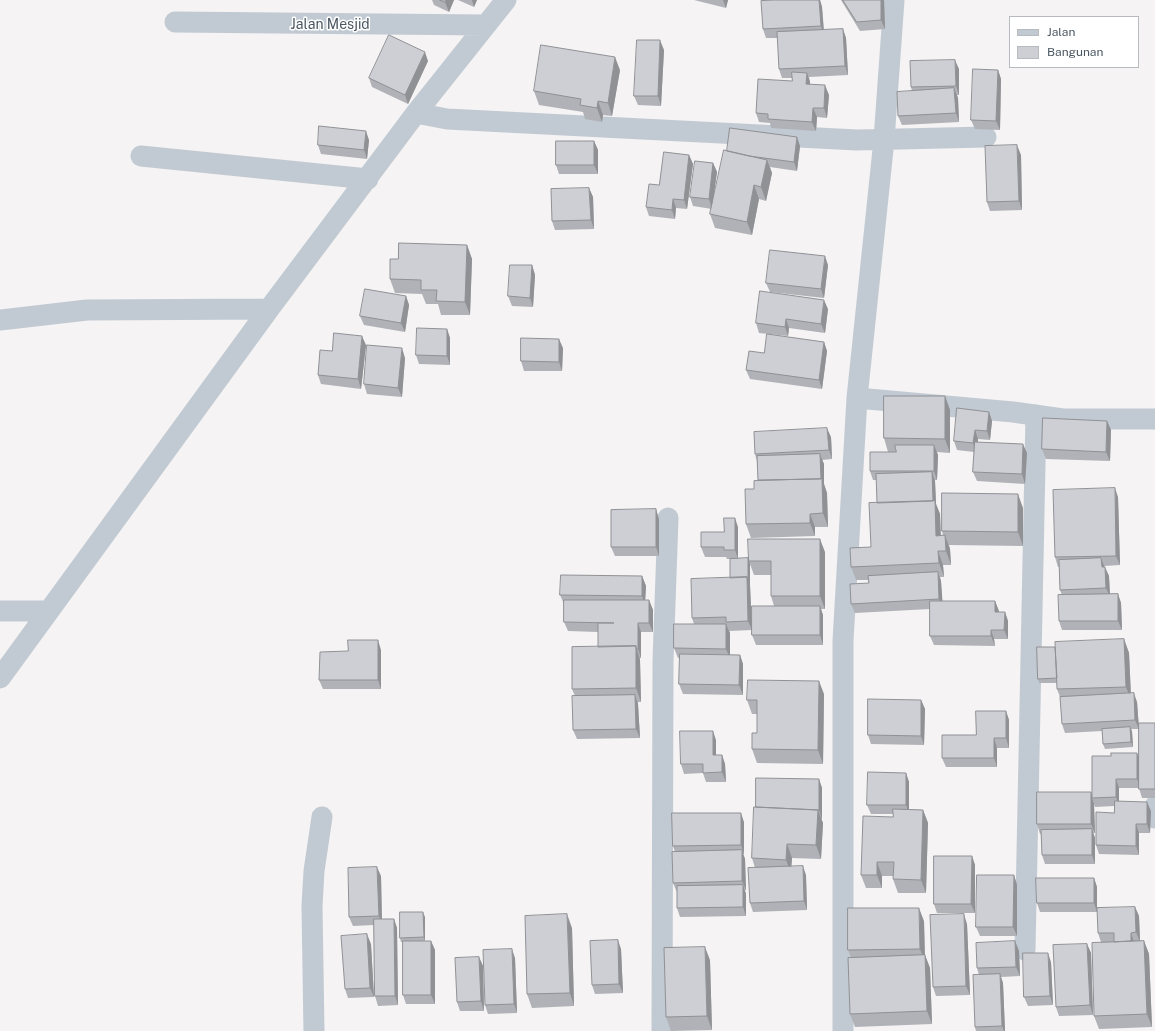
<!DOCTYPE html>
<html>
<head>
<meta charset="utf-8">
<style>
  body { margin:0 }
  #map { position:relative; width:1155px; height:1031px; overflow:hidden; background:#f5f3f3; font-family:"Public Sans",sans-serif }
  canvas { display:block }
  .legend { position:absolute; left:1009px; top:16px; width:130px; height:52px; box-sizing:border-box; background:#fff; border:1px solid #b7bbc0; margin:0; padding:5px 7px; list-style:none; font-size:12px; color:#4a5661 }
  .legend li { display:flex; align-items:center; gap:8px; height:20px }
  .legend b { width:20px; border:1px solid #b7bbc0 }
</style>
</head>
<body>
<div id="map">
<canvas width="1155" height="1031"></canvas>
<ul class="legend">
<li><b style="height:5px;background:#c1cad2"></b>Jalan</li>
<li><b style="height:11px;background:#cdcfd5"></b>Bangunan</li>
</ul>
</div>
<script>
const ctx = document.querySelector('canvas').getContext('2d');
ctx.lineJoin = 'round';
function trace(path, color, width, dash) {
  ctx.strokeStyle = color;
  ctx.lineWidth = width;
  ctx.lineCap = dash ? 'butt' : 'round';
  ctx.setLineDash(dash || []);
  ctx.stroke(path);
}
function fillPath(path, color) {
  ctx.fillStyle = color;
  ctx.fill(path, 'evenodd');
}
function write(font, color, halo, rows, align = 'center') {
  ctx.font = font + ' "Public Sans",sans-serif';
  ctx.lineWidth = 3;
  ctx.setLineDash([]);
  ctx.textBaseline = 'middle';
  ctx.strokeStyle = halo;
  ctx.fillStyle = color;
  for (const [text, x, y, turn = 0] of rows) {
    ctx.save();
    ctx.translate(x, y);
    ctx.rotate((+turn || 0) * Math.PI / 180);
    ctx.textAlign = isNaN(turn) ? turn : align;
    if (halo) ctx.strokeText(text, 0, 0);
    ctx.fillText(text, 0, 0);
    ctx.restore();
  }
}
const minor = new Path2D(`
  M175,22L485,25
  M416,113L447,119L857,140L986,137
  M141,156L368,179
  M0,320L87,310L269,309
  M857,398L1013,412L1063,419H1155
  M0,611H49
  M0,678L269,309L416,113L506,0
  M1155,806V818
  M1025,950L1036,415
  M314,1031L312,906L314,871L322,817
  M662,1031L663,661L668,518
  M843,1031V641L857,398L884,140L894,0`);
const wall = new Path2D(`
  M432,0H454L449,12L434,5Z
  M458,0H477L474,7Z
  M694,0H728L726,8Z
  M775,0H820L822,7L824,30L843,29L846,38L848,75L809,77L810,82V84L829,95L827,118L817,117L816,131L771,128L770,123L759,122L756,113L792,81V78H782L779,69L778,38H766L763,29Z
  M841,0H884L885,29L860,31Z
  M664,50L661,106L638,105L634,96Z
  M428,61L408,104L372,87L369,78Z
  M959,69V95H957L958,98L959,122L902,125L898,116L912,91L911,87Z
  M620,70L612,116L603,115L602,122L585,119L583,112L539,105L534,91Z
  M998,70L1001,79L1000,130L975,129L971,120Z
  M369,140L367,159L321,154L318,145Z
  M594,141L598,150V174H559L556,165Z
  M800,146L797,171L770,167L772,173L766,201L759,199L752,235L715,228L710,214L712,209L693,206L690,197L713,163L717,172L712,205L727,151Z
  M689,155L693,164L687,209L676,208L675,219L649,216L646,207L659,185Z
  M1021,155L1022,210L990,211L987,202Z
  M589,188L593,197L594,229L555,230L552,221Z
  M467,245L472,259L470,315H441L438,304H426L422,294L395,293L390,279L398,259Z
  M532,265L535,275L533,307L512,306L508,296Z
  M828,265L824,298L770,292L766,283Z
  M406,296L409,305L405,332L364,325L360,316Z
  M828,309L825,333L789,328L788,336L759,333L756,323Z
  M447,329L450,338V365L419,364L416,355Z
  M824,342L827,351L822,389L750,379L746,370L764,353Z
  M366,345L361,389L321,384L318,375L332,351Z
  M563,348L562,371H524L521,361Z
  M405,358L402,397L367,394L364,384Z
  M945,396L950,410V453L937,452L938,455L937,480H935L936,504L940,514L941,535H943L942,531L1023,508V546L949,545L950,549L951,565H943L944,577H940L941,581L942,601H995L999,612H1005L1008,621V639H994L995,646L934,645L930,636V609L855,613L851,604L869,583L868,580H856L851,567L871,547L877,503V480H873L870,471L896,452H888L884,438Z
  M989,412L992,421L990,440L978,439V442L1027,453L1025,484L977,481L973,472L974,452L957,450L954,441Z
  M1107,421L1111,430L1110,461L1046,459L1042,449Z
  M831,437L832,459L822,460L824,464V484L827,493L828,527H815V536L751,538L746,524L758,480L757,461L755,454Z
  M1118,497L1120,565L1104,566L1109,576L1110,594H1118L1121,603L1122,630H1062L1059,621L1062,595L1060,590L1059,567H1058L1055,557Z
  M659,519V556H615L611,547Z
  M738,527V558L749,560L825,552V609H821L823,615V645H756L752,635L774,606L771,596V575H754L750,564V585L752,630L729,631L727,626L730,633V655H740L743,664V695L683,694L679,684L680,658H678L674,648L694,624L692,618L730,578V559H727L726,557H705L701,547L724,532Z
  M642,576L646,586L645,600H649L653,610V632H641V658H640V660L641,702H638V704L640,738L577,739L573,730L575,696L572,689L598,647V632L568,631L564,622V604L560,595Z
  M1124,639L1129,653L1131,693L1137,702L1139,729H1131L1132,731L1133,747L1105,749L1103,744L1102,731L1065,733L1062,724L1060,697L1057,689V683H1039L1038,679L1055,647Z
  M381,650V689H323L319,680L348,651Z
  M824,694L823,764L757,763L752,749L757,733V714H752L747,700Z
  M921,700L925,709L924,745L871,744L868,735Z
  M1006,711L1009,720V748H997V767H946L942,758L976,735Z
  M1155,723V798H1142L1139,788H1119V801L1151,811L1150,833H1139V855L1099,854L1096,845L1114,813V806L1095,807L1094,804L1095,833H1093L1095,838V864H1045L1042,855L1041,834H1040L1037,824L1091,792L1092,794L1111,756L1137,753L1139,758Z
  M716,740V755H722L725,764L726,782H706L703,773L684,774L681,764Z
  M906,773L909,782V809L923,810L928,823L926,893H898L893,879L894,876H882V888H866L861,875L893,817V814H871L867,805Z
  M819,779L822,788V819H821L823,823L821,859L792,858L791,866L806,875L807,910L753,912L750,903L755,868L752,858L756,807Z
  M744,822V854H743L745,859L746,890H745L746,894V916L680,917L677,908V892L673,883L675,852L673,846Z
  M972,856L975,865V913H937L934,904Z
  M1014,875L1017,885V936H980L976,927Z
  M381,876L382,919H394L397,928L398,1005L378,1006L375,996L374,925L353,926L349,917Z
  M1094,878L1097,887V912H1040L1037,903Z
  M1135,907L1139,916L1140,941H1144L1149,954L1152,1027L1099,1029L1094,1016L1101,942L1098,933Z
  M425,917V941H431L435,950V1004H406L403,995V942H401L400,938Z
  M924,921L925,955L930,968L932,1024L855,1027L850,1014L851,957L848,950Z
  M967,924L970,995L936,996L933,987Z
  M572,928L574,1006L532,1008L527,994Z
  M1015,941L1019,951L1020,976L1001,977L1003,983L1005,1031H976L975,1027L979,975L977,968Z
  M371,944L374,997L348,998L345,989Z
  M1087,944L1091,953L1093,1015L1059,1016L1056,1007Z
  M621,949L623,993L595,994L592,985Z
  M479,957L483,966L484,1011H460L457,1002Z
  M515,958L517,1013L488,1014L485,1005Z
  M710,960L712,1030L671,1031L666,1017Z
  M1051,962L1053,1005L1028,1006L1024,997Z`);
const shadedWall = new Path2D(`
  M446,0H454L449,12L445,2Z
  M472,0H477L474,7Z
  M723,0H728L726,8Z
  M819,0H820L822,7L824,35L821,26Z
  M881,0H884L885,29L881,20Z
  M843,29L846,38L848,75L845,66Z
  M660,40L664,50L661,106L658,96Z
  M425,52L428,61L408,104L405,95Z
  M615,57L620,70L612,116L608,103Z
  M955,60L959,69V95L956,86Z
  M998,70L1001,79L1000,130L996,121Z
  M807,73L810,82V93L806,84Z
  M825,85L829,95L827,118L824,108Z
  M954,88L958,98L959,122L956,113Z
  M598,101L603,115L602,122L597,108Z
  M813,108L817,117L816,131L812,122Z
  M366,131L369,140L367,159L364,150Z
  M797,137L800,146L797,171L794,162Z
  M594,141L598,150V174L594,165Z
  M1017,145L1021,155L1022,210L1019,201Z
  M689,155L693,164L687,209L684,200Z
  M767,160L772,173L766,201L761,187Z
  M713,163L717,172L712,209L709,199Z
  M754,185L759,199L752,235L747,222Z
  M589,188L593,197L594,229L591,220Z
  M673,199L676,208L675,219L672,210Z
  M467,245L472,259L470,315L465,302Z
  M825,256L828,265L824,298L821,289Z
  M532,265L535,275L533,307L530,298Z
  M406,296L409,305L405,332L401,323Z
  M824,300L828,309L825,333L821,324Z
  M786,319L789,328L788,336L785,327Z
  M447,329L450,338V365L447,356Z
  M362,336L366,345L361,389L358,379Z
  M559,339L563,348L562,371L559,362Z
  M824,342L827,351L822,389L819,380Z
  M402,348L405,358L402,397L398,388Z
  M945,396L950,410V453L945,439Z
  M989,412L992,421L990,440L987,431Z
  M1107,421L1111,430L1110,461L1106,452Z
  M827,428L831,437L832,459L829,450Z
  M975,430L978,439L976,452L973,443Z
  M1023,444L1027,453L1025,484L1022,474Z
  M934,445L938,455L937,480L934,471Z
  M820,454L824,464V484L827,493L828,527L823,513L821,480Z
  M932,472L935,481L936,504L940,514L941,549L936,536L933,503Z
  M1115,488L1118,497L1120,565L1116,556Z
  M1018,494L1023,508V546L1018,532Z
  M656,509L659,519V556L656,547Z
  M810,514L815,527V536L810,523Z
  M735,518L738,527V559L735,550Z
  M945,535L950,549L951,565L946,551Z
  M820,539L825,552V609L820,596Z
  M938,551L943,565L944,577L939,563Z
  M748,558L750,564V585L752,630L748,621L747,577Z
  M1101,558L1105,568L1102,567Z
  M1105,567L1109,576L1110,597L1106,588Z
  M938,572L941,581L943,608L939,599Z
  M642,576L646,586L645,605L642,596Z
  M1118,594L1121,603L1122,630L1118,621Z
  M649,600L653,610V632L649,623Z
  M995,601L999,611V621L995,612Z
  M820,606L823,615V645L820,635Z
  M1005,612L1008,621V639L1004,630Z
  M638,623L641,632V658L638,649Z
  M726,624L730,633V658L726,649Z
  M991,630L994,639L995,646L991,636Z
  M1124,639L1129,653L1131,700L1126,687Z
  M378,640L381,650V689L378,680Z
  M636,646L640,660L641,702L636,688Z
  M740,655L743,664V695L739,685Z
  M819,681L824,694L823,764L818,750Z
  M1134,693L1137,702L1139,729L1135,720Z
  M635,695L638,704L640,738L636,729Z
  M921,700L925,709L924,745L921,736Z
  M1006,711L1009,720V748L1006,738Z
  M1130,727L1132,731L1133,747L1131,742Z
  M713,731L716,740V765L713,755Z
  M994,738L997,748V767L994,758Z
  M1137,753L1140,762V788L1137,779Z
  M722,755L725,764L726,782L722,772Z
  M906,773L909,782V814L906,805Z
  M819,779L822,788V819L819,810Z
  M1116,779L1119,788V806L1116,797Z
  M1091,792L1093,798H1092L1094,804L1095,833L1091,824Z
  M1147,802L1151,811L1150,833L1147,824Z
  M818,810L823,823L821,859L816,845Z
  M923,810L928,823L926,893L921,880Z
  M741,813L744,822V854L741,845Z
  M1136,824L1139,833V855L1136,846Z
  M1092,829L1095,838V864L1092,855Z
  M787,844L792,858L791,873L786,860Z
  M742,850L745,859L746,890L742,881Z
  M972,856L975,865V913L971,904Z
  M877,862L882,876V888L877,875Z
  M803,866L806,875L807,910L804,901Z
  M377,867L381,876L382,925L379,916Z
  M1014,875L1017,885V936L1013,927Z
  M1094,878L1097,887V912L1094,903Z
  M743,885L746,894V916L743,907Z
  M1135,907L1139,916L1140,942L1136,932Z
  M919,908L924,921L925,963L920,949Z
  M423,912L425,917V942L424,937Z
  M567,914L572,928L574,1006L570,993Z
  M964,914L967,924L970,995L966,986Z
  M394,919L397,928L398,1005L395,996Z
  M1131,933L1134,942L1131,943Z
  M367,934L371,944L374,997L370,988Z
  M618,940L621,949L623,993L619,984Z
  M431,941L435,950V1004L431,995Z
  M1015,941L1019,951L1020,976L1016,967Z
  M1144,941L1149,954L1152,1027L1147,1014Z
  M1087,944L1091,953L1093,1015L1090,1005Z
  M705,947L710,960L712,1030L707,1016Z
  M512,949L515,958L517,1013L514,1004Z
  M1048,953L1051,962L1053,1005L1050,996Z
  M925,955L930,968L932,1024L927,1011Z
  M479,957L483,966L484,1011L481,1001Z
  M1000,974L1003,983L1005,1031H1004L1002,1026Z`);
const building = new Path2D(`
  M440,0H446L445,2Z
  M775,0H819L821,26L763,29L761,1Z
  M843,0H881V20L857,22Z
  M843,29L845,66L779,69L777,32Z
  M389,35L425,52L405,95L369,78Z
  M637,40H660L658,96H634Z
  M541,45L615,57L608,103L598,101L597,108L580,105L581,99L534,91Z
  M955,60L956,86L911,87L910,61Z
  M973,69L998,70L996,121L971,120Z
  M792,72L807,73L806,84L825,85L824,108H813L812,122L768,119V114L756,113L758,79L792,81Z
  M954,88L956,113L898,116L897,92Z
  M319,126L366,131L364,150L318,145Z
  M730,128L797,137L794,162L749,156L727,151Z
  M556,141H594V165H556Z
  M1017,145L1019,201L987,202L985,146Z
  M724,150L767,160L761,187L754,185L747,222L710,214Z
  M664,152L689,155L684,200L673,199L672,210L646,207L649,184L659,185Z
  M695,161L713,163L709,199L690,197Z
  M589,188L591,220L552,221L551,189Z
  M399,243L467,245L465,302L436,301L437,290H421V280L390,279V259H398Z
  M770,250L825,256L821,289L766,283Z
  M510,265H532L530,298L508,296Z
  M365,289L406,296L401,323L360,316Z
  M760,291L824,300L821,324L786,319L785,327L756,323Z
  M417,328L447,329V356L416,355Z
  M334,333L362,336L358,379L318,375L320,350L332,351Z
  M767,334L824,342L819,380L746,370L749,351L764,353Z
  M521,338L559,339V362L521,361Z
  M367,345L402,348L398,388L364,384Z
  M884,396H945V439L884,438Z
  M957,408L989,412L987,431L975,430L973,443L954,441Z
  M1043,418L1107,421L1106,452L1042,449Z
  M827,428L829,450L755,454L754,432Z
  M975,442L1023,444L1022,474L973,472Z
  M895,445H934V471H870V452H896Z
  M820,454L821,479L758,480L757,456Z
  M932,472L933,501L877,503L876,474Z
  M822,479L823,513L810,514V523L746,524L745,489H754V481Z
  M1115,488L1116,556L1055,557L1053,490Z
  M942,493L1018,494V532L942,531Z
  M935,501L936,536L945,535L946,551H938L939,563L851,567L850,548L871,547L869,503Z
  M656,509V547H611V510Z
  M724,518H735V550H724V547H701V532H724Z
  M748,539H820V596H771V561H749Z
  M748,558V581L747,577L730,578V559Z
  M1101,558L1102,567H1105L1106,588L1060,590L1059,560Z
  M938,572L939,599L851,604L850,584L869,583L868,576Z
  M561,575L642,576V596L560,595Z
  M747,577L748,621L726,622V617L692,618L691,579Z
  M1118,594V621H1059L1058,595Z
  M564,600H649V623H638V649H636V646L598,647V623H614L564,622Z
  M930,601H995V612H1005L1004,630H991V636H930Z
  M752,606H820V635H752Z
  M674,624H726V649L674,648Z
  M1124,639L1126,687L1057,689L1055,642Z
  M348,640H378V680H319L320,652L348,651Z
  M636,646V688L572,689V647Z
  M1037,647H1055L1057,678L1038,679Z
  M680,654L740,655L739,685L679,684Z
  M748,680L819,681L818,750L752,749V733H757V700H747Z
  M1134,693L1135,720L1062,724L1060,697Z
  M635,695L636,729L573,730L572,696Z
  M868,699L921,700V736L868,735Z
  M976,711H1006V738H994V758H942V735H976Z
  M1139,723H1155V789H1139Z
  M1130,727L1131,742L1103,744L1102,729Z
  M680,731H713V755H722V772L703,773V764H681Z
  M1111,753H1137V779H1116V797L1092,798V756H1111Z
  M868,772L906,773V805H867Z
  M756,778L819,779V810L756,807Z
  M1037,792H1091V824H1037Z
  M1115,801L1147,802V824H1136V846L1096,845V812L1114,813Z
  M754,807L818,810L816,845L787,844L786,860L752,858Z
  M893,809L923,810L921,880L893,879L894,862H877V875H861L863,816L893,817Z
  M672,813H741V845L673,846Z
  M1092,829V855H1042L1041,830Z
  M742,850V881L673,883L672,852Z
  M934,856H972L971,904H934Z
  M803,866L804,901L750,903L748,868Z
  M377,867L379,916L349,917L348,868Z
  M977,875H1014L1013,927H976Z
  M1036,878H1094V903H1037Z
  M743,885V907L677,908V886Z
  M1135,907L1136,932L1131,933V941L1114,942V933H1098L1097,908Z
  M848,908H919L920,949L848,950Z
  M400,912H423L424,937L400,938Z
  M567,914L570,993L527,994L525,916Z
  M964,914L966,986L933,987L930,915Z
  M374,919H394L395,996H375Z
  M367,934L370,988L345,989L341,936Z
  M618,940L619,984L592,985L590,941Z
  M403,941H431V995H403Z
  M1015,941L1016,967L977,968L976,943Z
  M1144,941L1147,1014L1094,1016L1092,943Z
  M1087,944L1090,1005L1056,1007L1053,945Z
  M705,947L707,1016L666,1017L664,948Z
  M512,949L514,1004L485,1005L483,950Z
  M1023,953H1048L1050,996L1024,997Z
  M925,955L927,1011L850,1014L848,958Z
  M479,957L481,1001L457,1002L455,958Z
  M1000,974L1002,1026L975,1027L973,975Z`);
const streetNames = [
  ["Jalan Mesjid",330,25]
];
trace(minor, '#c1cad2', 21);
fillPath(wall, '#b0b2b7');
fillPath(shadedWall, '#909195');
fillPath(building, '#cdcfd5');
trace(building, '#909195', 1);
write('14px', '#4a5661', '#fff', streetNames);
</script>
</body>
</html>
